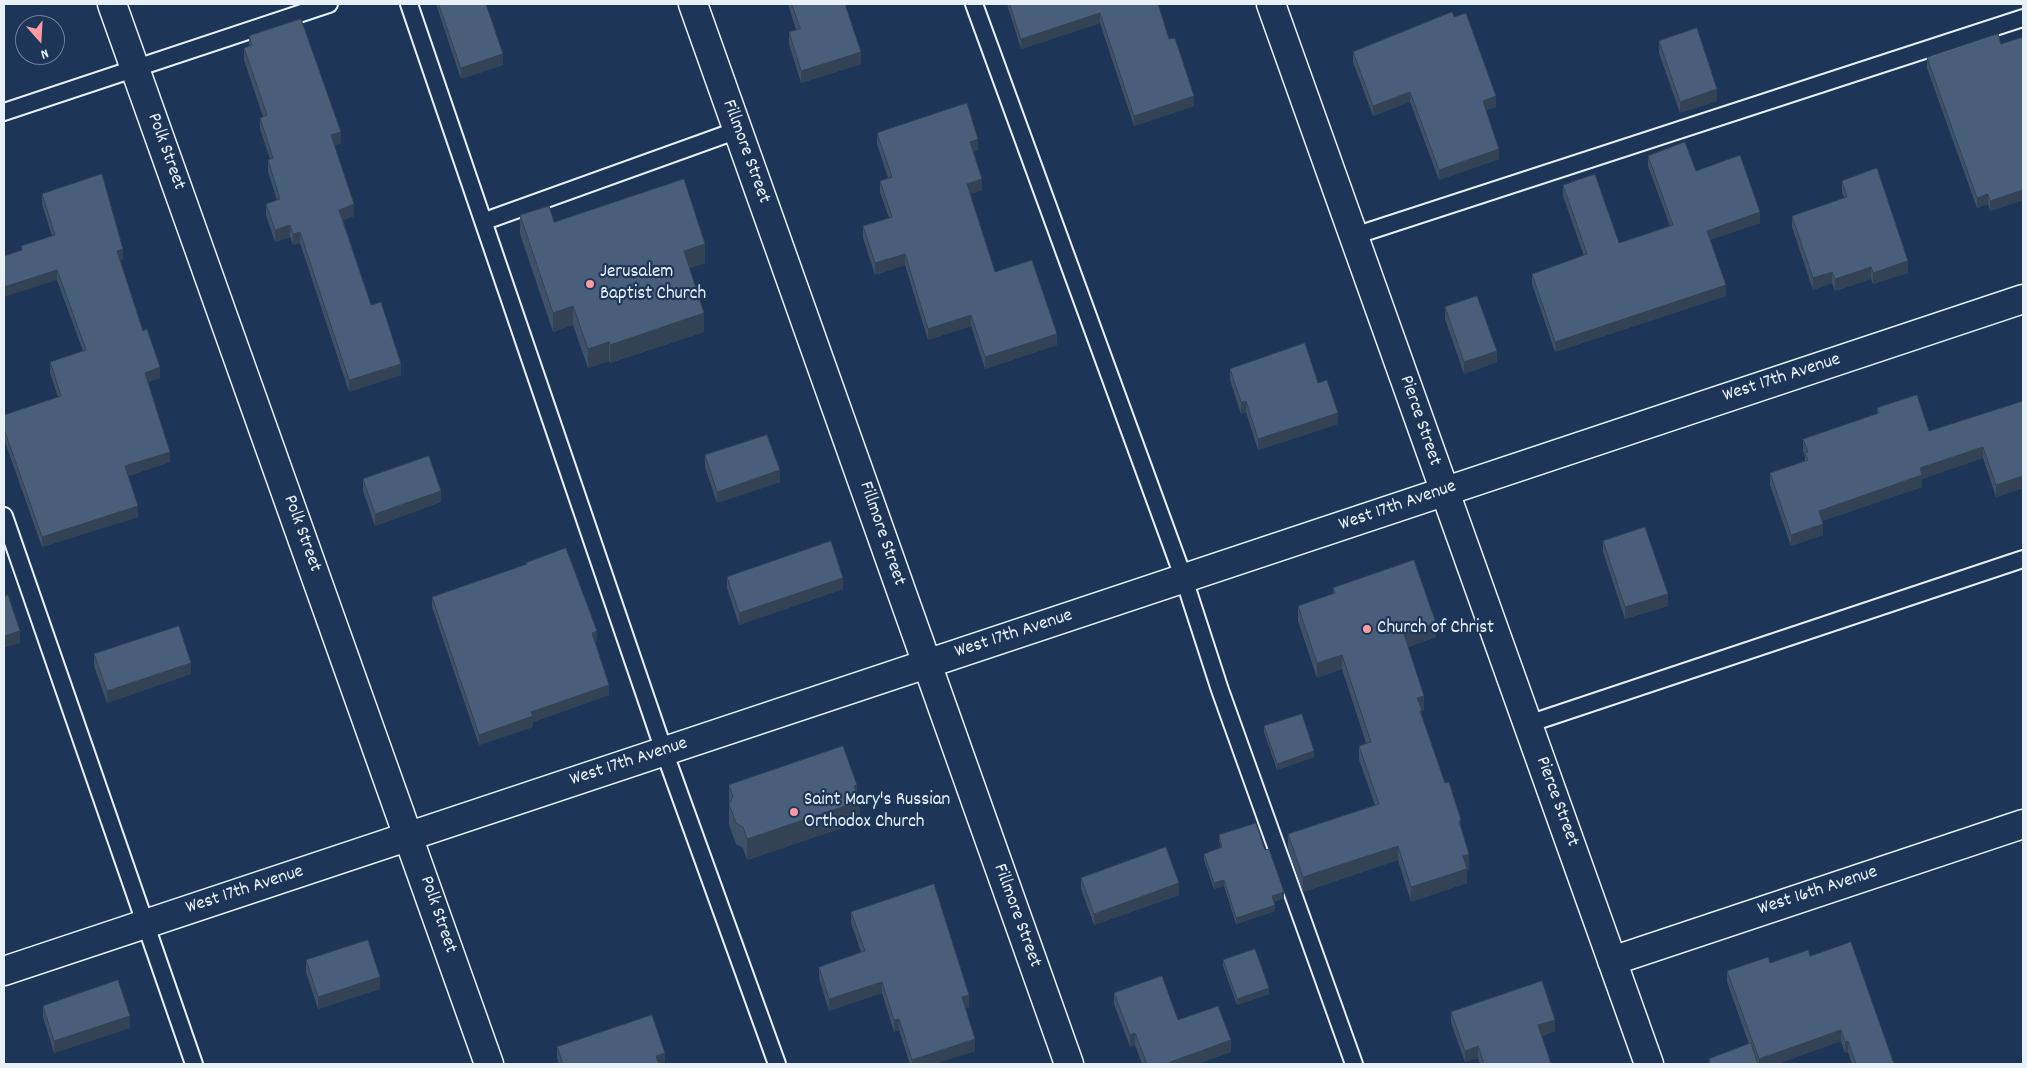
<!DOCTYPE html>
<html>
<head>
<meta charset="utf-8">
<style>
  body { margin:0 }
  #map { position:relative; width:2027px; height:1068px; overflow:hidden; background:#1d3557; font-family:Dekko,sans-serif }
  canvas { display:block }
  .frame { position:absolute; inset:0; border:5px solid #e8f1f8; pointer-events:none }
  .north { position:absolute; left:15px; top:15px; width:50px; height:50px; box-sizing:border-box; background:#1d3557; border:1px solid #6e8097; border-radius:50%; rotate:161deg; font-size:14px; font-weight:700; line-height:20px; text-align:center; color:#e8f1f8 }
  .north::after { content:''; display:block; margin:auto; width:18px; height:22px; background:#ff9aa2; clip-path:polygon(50% 0,100% 100%,50% 72%,0 100%) }
</style>
</head>
<body>
<div id="map">
<canvas width="2027" height="1068"></canvas>
<div class="frame"></div>
<div class="north">N</div>
</div>
<script>
const ctx = document.querySelector('canvas').getContext('2d');
ctx.lineJoin = 'round';
function trace(path, color, width, dash) {
  ctx.strokeStyle = color;
  ctx.lineWidth = width;
  ctx.lineCap = dash ? 'butt' : 'round';
  ctx.setLineDash(dash || []);
  ctx.stroke(path);
}
function fillPath(path, color) {
  ctx.fillStyle = color;
  ctx.fill(path, 'evenodd');
}
function write(font, color, halo, rows, align = 'center') {
  ctx.font = font + ' Dekko,sans-serif';
  ctx.lineWidth = 4.5;
  ctx.setLineDash([]);
  ctx.textBaseline = 'middle';
  ctx.strokeStyle = halo;
  ctx.fillStyle = color;
  for (const [text, x, y, turn = 0] of rows) {
    ctx.save();
    ctx.translate(x, y);
    ctx.rotate((+turn || 0) * Math.PI / 180);
    ctx.textAlign = isNaN(turn) ? turn : align;
    if (halo) ctx.strokeText(text, 0, 0);
    ctx.fillText(text, 0, 0);
    ctx.restore();
  }
}
const service = new Path2D(`
  M409,4L664,751L777,1064
  M974,4L1184,579L1220,690L1354,1064
  M4,112L329,4
  M485,221L738,130
  M1354,236L2023,18
  M4,516L194,1064
  M1528,724L2023,559`);
const minor = new Path2D(`
  M112,4L489,1064
  M693,4L1069,1064
  M1271,4L1649,1064
  M1612,961L2023,824
  M4,971L2023,299`);
const wall = new Path2D(`
  M436,4H486L503,65L461,79Z
  M788,4H845L861,64L801,83L789,44V32L796,30Z
  M1007,4H1158L1169,39L1194,106L1134,126L1100,23L1021,49Z
  M249,36L341,143L334,146L354,216L343,220L371,305L401,375L349,392L300,243L293,245L290,237L275,242L266,215V204L277,200L268,172V160L270,159L260,129V118L263,117L244,60V48L249,47Z
  M2023,37V200L1990,211L1988,204L1977,208L1927,68V58L2001,44Z
  M1659,41L1717,101L1680,113L1659,53Z
  M1353,52L1496,107L1486,110L1499,159L1439,180L1410,102L1373,116L1353,62Z
  M877,133L978,150L973,152L982,190L970,194L995,272L1057,345L985,369L971,326L928,340L905,265L875,275L863,238V226L889,218L880,192V181L888,178L877,144Z
  M1648,156L1696,171L1760,223L1710,240L1726,296L1555,352L1532,284V274L1584,256L1563,196V185L1619,243L1670,226L1648,166Z
  M1842,181L1908,273L1873,284L1871,279L1835,291L1832,283L1813,290L1792,227V216L1844,198L1842,192Z
  M42,194L123,260H120L143,331L160,378L148,382L170,462L128,476L138,517L42,547L4,439V415L58,397L50,373V362L83,351L57,280L21,250V246L52,236L42,204Z
  M520,215L554,222L705,263L689,268L704,332L610,363L609,361L588,368L573,325L553,332L520,234Z
  M1445,307L1497,362L1464,374L1445,319Z
  M1230,369L1318,383L1338,424L1258,450L1246,412L1241,414L1230,380Z
  M2023,401V488L1996,497L1983,458L1922,479V487L1822,521L1823,535L1791,546L1770,485V473L1805,461V457L1803,451V439L1877,414V408L1929,431Z
  M705,455L780,482L717,503L705,467Z
  M363,479L441,502L375,526L363,491Z
  M1603,541L1668,606L1625,619L1603,552Z
  M526,563L597,641L595,642L609,695L533,722V727L479,745L432,607V597L526,565Z
  M727,577L843,589L739,625L727,588Z
  M1333,588L1436,637L1408,647L1424,710L1422,711V716L1461,830L1469,869L1467,870V883L1411,902L1398,860L1303,892L1288,849V834L1375,805L1359,760V746L1366,743L1342,669L1317,678L1298,621V606L1333,594Z
  M94,654L191,674L107,703L94,666Z
  M1264,726L1314,757L1277,770L1264,732Z
  M729,785L857,792L860,822L747,860L743,848L736,844L729,825Z
  M1219,835L1265,850L1284,898L1274,902L1275,911L1236,924L1224,886L1214,889L1204,860V854L1221,848L1219,841Z
  M1081,878L1179,895L1094,925L1081,889Z
  M851,912L969,1007L965,1008L975,1051L934,1064H910L899,1030L894,1032L882,993L829,1011L819,978V967L861,952L851,923Z
  M1810,956L1894,1064H1852L1848,1052L1845,1053L1841,1041L1777,1064H1709V1059L1749,1044L1727,982V971Z
  M306,960L380,989L318,1009L306,972Z
  M1223,960L1269,994L1237,1005L1223,966Z
  M1114,993L1178,1020L1231,1052L1197,1064H1142L1135,1045L1130,1047L1114,1004Z
  M43,1006L130,1028L54,1053L43,1017Z
  M1451,1012L1555,1031L1542,1036L1551,1064H1480L1478,1058L1465,1062L1451,1023Z
  M557,1047L665,1064H559L557,1058Z`);
const shadedWall = new Path2D(`
  M1100,13V23L1021,49V39Z
  M861,52V64L801,83V71Z
  M503,54V65L461,79V68Z
  M1717,89V101L1680,113V102Z
  M1410,92V102L1373,116V106Z
  M1194,96V106L1134,126V116Z
  M1496,96V107L1483,111V101Z
  M341,132V143L331,147V135Z
  M978,139V150L970,153V142Z
  M1499,149V159L1439,180V170Z
  M982,179V190L967,195V184Z
  M2023,190V200L1990,211V201Z
  M1988,194V204L1977,208V198Z
  M354,204V216L339,221V210Z
  M1760,212V223L1707,241V231Z
  M290,225V237L275,242V230Z
  M300,232V243L293,245V234Z
  M705,244V263L684,270V251Z
  M123,249V260L117,261V251Z
  M905,254V265L875,275V263Z
  M1908,261V273L1873,284V273Z
  M1871,267V279L1835,291V279Z
  M57,270V280L4,297V287Z
  M1832,272V283L1813,290V278Z
  M1726,285V296L1555,352V342Z
  M573,306V325L553,332V313Z
  M704,313V332L610,363V345Z
  M971,315V326L928,340V329Z
  M1057,334V345L985,369V357Z
  M609,342V361L588,368V349Z
  M1497,351V362L1464,374V362Z
  M401,364V375L349,392V380Z
  M160,367V378L145,383V373Z
  M1246,401V412L1241,414V402Z
  M1338,413V424L1258,450V439Z
  M1983,447V458L1922,479V487L1819,522V511L1920,468Z
  M170,452V462L125,477V466Z
  M780,470V482L717,503V492Z
  M2023,476V488L1996,497V485Z
  M441,491V502L375,526V514Z
  M138,506V517L42,547V537Z
  M1823,524V535L1791,546V535Z
  M843,578V589L739,625V613Z
  M1668,594V606L1625,619V607Z
  M1436,623V637L1404,648V634Z
  M20,631V643L4,648V636Z
  M597,631V641L592,643V633Z
  M1342,655V669L1317,678V663Z
  M191,663V674L107,703V691Z
  M609,685V695L533,722V727L479,745V735L531,712Z
  M1424,696V710L1422,711V725L1417,698Z
  M1314,751V757L1277,770V764Z
  M857,785V802L860,801V822L747,860V839Z
  M1461,820V835L1459,821Z
  M1398,846V860L1303,892V877Z
  M1469,854V869L1467,870V883L1411,902V887L1463,856Z
  M1224,880V886L1214,889V883Z
  M1179,883V895L1094,925V914Z
  M1284,892V898L1272,902V896Z
  M1275,905V911L1236,924V918Z
  M380,977V989L318,1009V997Z
  M882,982V993L829,1011V999Z
  M1269,988V994L1237,1005V999Z
  M969,995V1007L962,1009V997Z
  M130,1016V1028L54,1053V1041Z
  M899,1019V1030L894,1032V1020Z
  M1555,1020V1031L1538,1037V1025Z
  M1841,1030V1041L1777,1064H1759V1059Z
  M1135,1033V1045L1130,1047V1035Z
  M975,1039V1051L934,1064H912V1060Z
  M1231,1040V1052L1197,1064H1165Z
  M1848,1041V1052L1845,1053V1042Z
  M1478,1046V1058L1465,1062V1051Z
  M665,1053V1064H656V1056Z`);
const building = new Path2D(`
  M439,4H486L503,54L461,68Z
  M792,4H845L861,52L801,71L789,32L800,29Z
  M1010,4H1158L1169,39L1175,38L1194,96L1134,116L1100,13L1021,39Z
  M1452,12L1454,17L1466,13L1496,96L1483,101L1499,149L1439,170L1410,92L1373,106L1353,52Z
  M301,19L341,132L331,135L354,204L339,210L371,305L381,302L401,364L349,380L300,232L293,234L290,225L275,230L266,204L280,199L268,160L273,158L260,118L267,115L244,48L252,45L249,36Z
  M1697,28L1717,89L1680,102L1659,41Z
  M1998,34L2001,44L2023,37V190L1990,201L1988,194L1977,198L1927,58Z
  M967,103L978,139L970,142L982,179L967,184L995,272L1032,260L1057,334L985,357L971,315L928,329L905,254L875,263L863,226L892,217L880,181L892,177L877,133Z
  M1685,142L1696,171L1740,155L1760,212L1707,231L1726,285L1555,342L1532,274L1587,254L1563,185L1595,174L1619,243L1673,225L1648,156Z
  M1877,168L1908,261L1873,273L1871,267L1835,279L1832,272L1813,278L1792,216L1847,197L1842,181Z
  M102,174L123,249L117,251L143,331L147,329L160,367L145,373L170,452L125,466L138,506L42,537L4,429V415L61,396L50,362L86,350L57,270L4,287V256L22,250L21,246L55,235L42,194Z
  M684,179L705,244L684,251L704,313L610,345L609,342L588,349L573,306L553,313L520,215L549,206L554,222Z
  M1477,296L1497,351L1464,362L1445,307Z
  M1305,343L1318,383L1327,380L1338,413L1258,439L1246,401L1241,402L1230,369Z
  M1917,395L1929,431L2023,401V476L1996,485L1983,447L1920,468L1922,475L1819,511L1823,524L1791,535L1770,473L1808,460L1805,453L1808,452L1803,439L1879,413L1877,408Z
  M767,435L780,470L717,492L705,455Z
  M429,456L441,491L375,514L363,479Z
  M1645,527L1668,594L1625,607L1603,541Z
  M831,541L843,578L739,613L727,577Z
  M566,548L597,631L592,633L609,685L531,712L533,716L479,735L432,597L527,564L526,563Z
  M1414,560L1436,623L1404,634L1424,696L1417,698L1422,710L1420,711L1445,783L1449,782L1461,820L1459,821L1469,854L1463,856L1467,869L1411,887L1398,846L1303,877L1288,834L1379,804L1359,746L1371,742L1342,655L1317,663L1298,606L1335,593L1333,588Z
  M8,595L20,631L4,636V597Z
  M179,626L191,663L107,691L94,654Z
  M1302,714L1314,751L1277,764L1264,726Z
  M843,746L857,785L854,786L860,801L747,839L743,827L736,823L729,804L733,797L729,785Z
  M1256,823L1265,850L1269,849L1284,892L1272,896L1275,905L1236,918L1224,880L1214,883L1204,854L1222,847L1219,835Z
  M1166,847L1179,883L1094,914L1081,878Z
  M934,884L969,995L962,997L975,1039L912,1060L899,1019L894,1020L882,982L829,999L819,967L865,951L851,912Z
  M368,940L380,977L318,997L306,960Z
  M1851,942L1894,1064H1856L1848,1041L1845,1042L1841,1030L1759,1059L1727,971L1768,957L1770,963L1808,950L1810,956Z
  M1255,949L1269,988L1237,999L1223,960Z
  M1162,976L1178,1020L1218,1006L1231,1040L1165,1064H1147L1135,1033L1130,1035L1114,993Z
  M118,980L130,1016L54,1041L43,1006Z
  M1542,981L1555,1020L1538,1025L1551,1064H1484L1478,1046L1465,1051L1451,1012Z
  M652,1015L665,1053L656,1056L659,1064H563L557,1047Z
  M1751,1043L1758,1064H1711L1709,1059Z`);
const markers = [
  [590,284,5,"#ff9aa2"],
  [1367,629,5,"#ff9aa2"],
  [794,812,5,"#ff9aa2"]
];
const streetNames = [
  ["Polk Street",165,152,70],
  ["Fillmore Street",745,152,70],
  ["West 17th Avenue",1782,379,-18],
  ["Pierce Street",1419,421,71],
  ["West 17th Avenue",1398,507,-19],
  ["Polk Street",301,534,70],
  ["Fillmore Street",881,534,71],
  ["West 17th Avenue",1014,635,-18],
  ["West 17th Avenue",629,763,-18],
  ["Pierce Street",1556,802,70],
  ["West 17th Avenue",245,891,-18],
  ["West 16th Avenue",1818,892,-18],
  ["Polk Street",437,915,71],
  ["Fillmore Street",1016,916,70]
];
const poiNames = [
  ["Jerusalem",600,273],
  ["Baptist Church",600,295],
  ["Church of Christ",1377,629],
  ["Saint Mary's Russian",804,801],
  ["Orthodox Church",804,823]
];
trace(service, '#e8f1f8', 20);
trace(minor, '#e8f1f8', 31);
trace(service, '#1d3557', 16);
trace(minor, '#1d3557', 28);
fillPath(wall, '#3f5169');
fillPath(shadedWall, '#334255');
fillPath(building, '#495e7a');
trace(building, '#334255', 1);
for (const [x, y, r, color] of markers) {
  const dot = new Path2D();
  dot.arc(x, y, r, 0, 2 * Math.PI);
  ctx.fillStyle = color;
  ctx.fill(dot);
  trace(dot, '#1d3557', 2);
}
write('19px', '#e8f1f8', '#1d3557', streetNames);
write('19px', '#e8f1f8', '#1d3557', poiNames, 'left');
</script>
</body>
</html>
